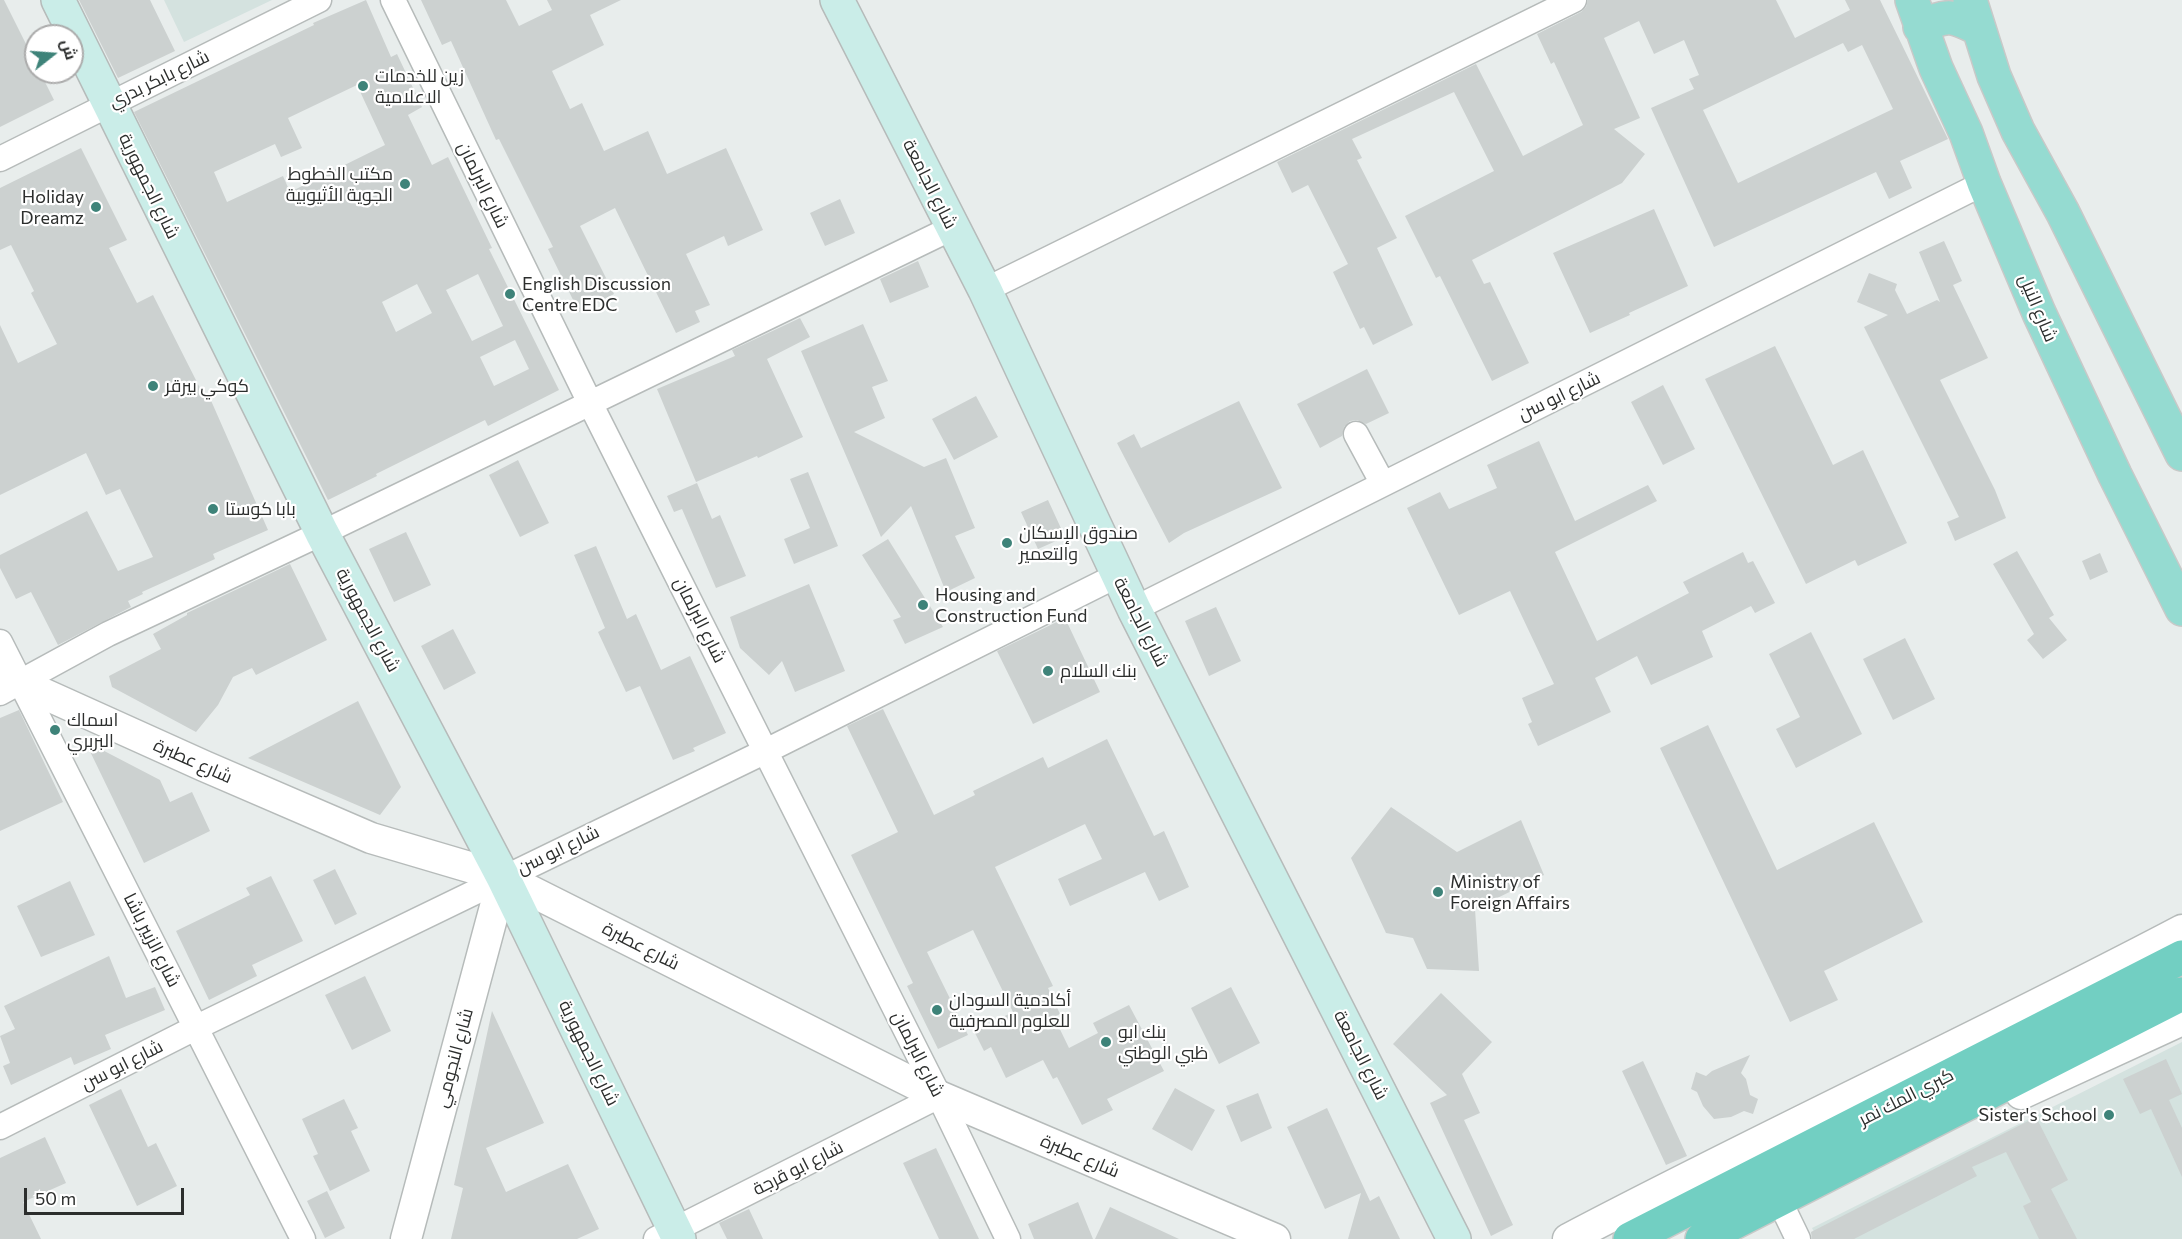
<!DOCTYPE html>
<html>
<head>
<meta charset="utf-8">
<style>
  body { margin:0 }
  #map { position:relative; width:2182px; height:1239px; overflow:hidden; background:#e8edec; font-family:Commissioner,Cairo,sans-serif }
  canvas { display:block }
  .north { position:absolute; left:24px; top:24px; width:60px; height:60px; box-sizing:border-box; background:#fff; border:2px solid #ababab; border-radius:50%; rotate:73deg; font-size:16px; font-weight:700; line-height:24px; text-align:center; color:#2c2e2d }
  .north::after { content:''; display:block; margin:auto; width:21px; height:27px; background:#3e8379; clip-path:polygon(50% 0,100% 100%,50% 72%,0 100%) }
  .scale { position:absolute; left:24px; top:1188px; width:160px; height:27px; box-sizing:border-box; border:3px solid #2c2e2d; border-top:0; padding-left:8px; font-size:18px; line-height:21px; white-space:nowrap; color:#2c2e2d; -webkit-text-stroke:4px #fff; paint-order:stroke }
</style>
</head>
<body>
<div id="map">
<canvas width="2182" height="1239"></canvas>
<div class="north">ش</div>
<div class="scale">50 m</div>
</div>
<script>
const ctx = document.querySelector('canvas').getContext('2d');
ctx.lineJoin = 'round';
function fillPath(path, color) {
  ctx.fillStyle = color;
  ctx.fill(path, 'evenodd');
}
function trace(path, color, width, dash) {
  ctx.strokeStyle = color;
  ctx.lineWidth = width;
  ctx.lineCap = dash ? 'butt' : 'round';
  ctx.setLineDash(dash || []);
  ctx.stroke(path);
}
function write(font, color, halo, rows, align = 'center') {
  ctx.font = font + ' Commissioner,Cairo,sans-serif';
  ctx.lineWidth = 4.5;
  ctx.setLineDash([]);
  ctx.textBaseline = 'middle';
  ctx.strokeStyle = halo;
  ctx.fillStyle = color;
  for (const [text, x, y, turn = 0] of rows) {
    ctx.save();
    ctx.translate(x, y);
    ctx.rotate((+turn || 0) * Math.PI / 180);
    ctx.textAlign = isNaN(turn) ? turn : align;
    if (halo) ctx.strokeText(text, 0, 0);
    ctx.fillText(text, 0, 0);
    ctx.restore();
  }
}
const built = new Path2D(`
  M164,0H272L184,42Z
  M2182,1042V1239H1818L1812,1228Z`);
const building = new Path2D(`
  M0,0H4L36,64V72H40L54,100L0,127Z
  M79,0H150L175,51L118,78Z
  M366,0L391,57L397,54L422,107L408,115L432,165L448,157L492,248L489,249L559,390L488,426L485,420L376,474L377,476L328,500L134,112L314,25L313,23ZM357,85L385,145L290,192L283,176L227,202L214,172L275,144L281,157L302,148L288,118ZM478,274L503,326L472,341L446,290ZM417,284L432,313L396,332L382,302ZM515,340L529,369L494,386L480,357Z
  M421,0H506L519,26L552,10L547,0H621L590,15L604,45L552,71L570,109L582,103L604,151L648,131L667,174L726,148L763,230L728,246L724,236L686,254L710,305L695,311L700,322L676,333L615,208L580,226L614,294L579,312L548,249L553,247L499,139L496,140L451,41L442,45Z
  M1588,0H1776L1795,38L1850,10L1845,0H1880L1948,139L1900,161L1912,188L1889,199L1876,172L1714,247L1651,108L1694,89L1689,79L1699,75L1684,40L1654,54L1639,21L1604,38L1640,118L1614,129L1645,154L1622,183L1472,260L1484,284L1490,282L1529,363L1492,381L1440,276L1436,278L1405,216L1494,171L1454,92L1352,139L1362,158L1357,160L1397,238L1377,248L1413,325L1373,345L1364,327L1360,329L1333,272L1348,264L1308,185L1292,193L1277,162L1476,64L1523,156L1583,125L1554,62L1551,64L1537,34L1581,12L1586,7ZM1843,43L1848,52L1862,45L1893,109L1738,183L1703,110Z
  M81,148L127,240L109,248L137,303L153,295L205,398L209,396L268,530L213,554L215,559L142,592L143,594L128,601L131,607L58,645L31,592L16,599L0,568V555L87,511L118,571L153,557L120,489L106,495L86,453L0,495V325L18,363L57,344L31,293L34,291L11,245L0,250V188Z
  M840,199L855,233L825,246L810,213Z
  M1654,209L1688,286L1629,313L1630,315L1590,333L1553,253Z
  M1944,241L1962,281L1953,285L1988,358L1940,380L1995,490L2006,518L1955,541L1947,522L1959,517L1864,327L1888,315L1857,302L1869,273L1897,284L1895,290L1907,314L1937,300L1940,302L1919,252Z
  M918,261L929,287L890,303L880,279Z
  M800,318L810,337L767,359L803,437L758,458L757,456L696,482L657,389L735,356L732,350Z
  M863,324L888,381L872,387L885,418L854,432L924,467L946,458L975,528L955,536L975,578L946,592L911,506L881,537L801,351Z
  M1775,346L1833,465L1863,450L1907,543L1858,566L1855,560L1806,584L1705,379Z
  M1367,369L1389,413L1366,424L1357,420L1350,421L1344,427L1342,436L1320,448L1297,404Z
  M1663,385L1695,449L1663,465L1631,402Z
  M976,396L998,437L954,460L932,419Z
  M1239,401L1282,488L1184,533L1169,543L1117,443L1134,434L1141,448Z
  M1539,441L1575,521L1648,485L1657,501L1555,552L1597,641L1689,593L1683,582L1743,552L1748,563L1753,561L1775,603L1755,613L1751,606L1702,631L1713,657L1651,685L1637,656L1595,678L1611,712L1538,746L1528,724L1532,722L1522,698L1554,684L1510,591L1459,615L1407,508L1440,492L1449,509L1497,488L1487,465Z
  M518,460L549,523L520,537L489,475Z
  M808,472L838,546L794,564L784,539L810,528L790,479Z
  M697,483L712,519L720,515L746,576L716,588L682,509L674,512L667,496Z
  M1048,500L1065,537L1038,549L1021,512Z
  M406,532L431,585L394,602L369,549Z
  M888,539L943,627L905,644L893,620L901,617L862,555Z
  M596,546L627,619L636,614L661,670L690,656L726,733L693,748L695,751L673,760L640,686L626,692L598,632L605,628L574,555Z
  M2017,551L2054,615L2049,618L2067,640L2043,659L2027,640L2034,634L1993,564Z
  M2100,553L2108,572L2090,580L2082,561Z
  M290,564L327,640L256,675L252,668L233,677L218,705L196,732L112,687L109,676L161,649L153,634L187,615V613Z
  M809,584L845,671L795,692L782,661L769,675L740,648L730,617Z
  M1216,607L1241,661L1209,676L1185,621Z
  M1065,618L1100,692L1033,724L997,651Z
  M453,629L476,673L444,690L421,646Z
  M1811,632L1862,734L1796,768L1776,729L1800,717L1769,654Z
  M1905,638L1935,699L1893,720L1863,659Z
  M358,701L401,787L380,815L248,758Z
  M883,709L934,815L975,795L973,791L1043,757L1048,768L1107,739L1154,836L1164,831L1189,887L1159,901L1145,872L1070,906L1058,879L1102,859L1085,824L995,867L1053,986L1048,988L1060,1014L1054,1017L1069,1048L1098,1033L1093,1023L1129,1005L1164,1071L1107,1099L1113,1110L1082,1125L1057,1077L1053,1079L1043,1060L1006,1078L991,1047L984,1051L974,1031L1013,1012L973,930L927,952L968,1035L938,1049L907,986L913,983L851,855L898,832L847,726Z
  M19,710L63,802L0,831V718Z
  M1708,725L1777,870L1874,822L1923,922L1824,971L1838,1000L1790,1022L1660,748Z
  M85,741L160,780L170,802L192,792L210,831L144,863Z
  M1391,807L1457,852L1521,820L1544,875L1475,909L1479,971L1427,969L1413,938L1386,933L1351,858Z
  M335,869L357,914L335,925L313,880Z
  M271,876L303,941L252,965L257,976L209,1000L176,931L250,895L246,888Z
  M70,881L95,935L41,957L17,906Z
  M109,956L126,998L155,987L165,1010L105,1035L111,1049L74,1065L71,1057L11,1085L3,1066L10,1063L0,1036L15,1029L4,1006Z
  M365,976L391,1031L352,1050L325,995Z
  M1231,987L1260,1043L1219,1064L1191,1008Z
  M1441,993L1492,1042L1462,1074L1480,1113L1464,1120L1513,1225L1491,1236L1430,1103L1447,1095L1393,1044Z
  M492,1011L544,1123L486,1148L506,1192L568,1164L599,1229L577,1239H451L463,1188L454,1185Z
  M1750,1055L1741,1073L1746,1079L1750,1095L1758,1099L1753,1114L1744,1111L1731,1117L1714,1119L1703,1106L1697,1092L1691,1089L1696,1072L1706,1076L1712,1071Z
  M2166,1059L2182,1094L2169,1100L2182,1128V1177L2151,1109L2140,1114L2123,1079Z
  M1643,1061L1687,1156L1666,1165L1622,1071Z
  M1175,1088L1215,1110L1192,1151L1152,1129Z
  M121,1089L148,1147L156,1143L177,1186L137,1206L89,1105Z
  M1258,1093L1272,1128L1241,1142L1226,1106Z
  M344,1099L358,1128L351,1131L370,1171L330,1191L313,1156L318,1154L302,1119Z
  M1327,1108L1370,1201L1379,1196L1400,1239H1348L1361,1193L1325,1209L1287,1127Z
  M2036,1117L2068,1180L2051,1189L2077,1239H2039L2023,1206L2031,1202L2006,1152L1972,1167L1977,1176L1854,1239H1812L1811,1232Z
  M45,1137L66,1183L23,1202L41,1239H0V1158Z
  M936,1148L979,1239H939L903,1163Z
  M327,1191L345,1228L325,1238L307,1201Z
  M1078,1202L1093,1239H1034L1028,1224Z
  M1110,1207L1179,1239H1095Z
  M749,1209L763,1239H727L719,1223Z`);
const minor = new Path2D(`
  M393,0L590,403L939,1096L1008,1239
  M0,159L319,0
  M985,290L1574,0
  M1356,434L1383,484
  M1134,609L1984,183
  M0,642L303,1239
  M0,693L108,634L322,533L952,228
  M0,1127L197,1027L766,751L1118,575
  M1784,1210L1798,1239
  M656,1239L939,1096`);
const tertiary = new Path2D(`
  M0,674L204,766L371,838L503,877L939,1096L1275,1239
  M2021,1094L2182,1020
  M406,1239L503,877
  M1568,1239C1771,1132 1979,1037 2182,930`);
const secondary = new Path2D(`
  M58,0L322,533L503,877L679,1239
  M837,0L985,290L1134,609L1454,1239`);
const primary = new Path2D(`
  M1912,0L1936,68L1966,133L1984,183L2039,313L2115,475L2182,609
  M1970,0L1994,76L2018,131L2063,213L2182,454
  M1920,27C1948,14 1952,15 1979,29`);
const trunk = new Path2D(`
  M1630,1239L2182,957
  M1702,1239L2182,994`);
const markers = [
  [363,86,6,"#3e8379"],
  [405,184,6,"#3e8379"],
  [96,207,6,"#3e8379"],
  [510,294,6,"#3e8379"],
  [153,386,6,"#3e8379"],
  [213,509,6,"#3e8379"],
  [1007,543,6,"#3e8379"],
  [923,605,6,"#3e8379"],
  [1048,671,6,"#3e8379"],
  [55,730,6,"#3e8379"],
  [1438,892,6,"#3e8379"],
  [937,1010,6,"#3e8379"],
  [1106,1042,6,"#3e8379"],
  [2109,1115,6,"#3e8379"]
];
const poiNames = [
  ["زين للخدمات",375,76],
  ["الاعلامية",375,97],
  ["مكتب الخطوط",393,174,"right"],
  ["الجوية الأثيوبية",393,195,"right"],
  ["Holiday",84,197,"right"],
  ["Dreamz",84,218,"right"],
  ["English Discussion",522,284],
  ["Centre EDC",522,305],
  ["كوكي بيرقر",165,386],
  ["بابا كوستا",225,509],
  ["صندوق الإسكان",1019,533],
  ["والتعمير",1019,554],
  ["Housing and",935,595],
  ["Construction Fund",935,616],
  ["بنك السلام",1060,671],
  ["اسماك",67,720],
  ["البربري",67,741],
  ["Ministry of",1450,882],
  ["Foreign Affairs",1450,903],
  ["أكادمية السودان",949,1000],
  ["للعلوم المصرفية",949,1021],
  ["بنك ابو",1118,1032],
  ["ظبي الوطني",1118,1053],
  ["Sister's School",2097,1115,"right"]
];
const streetNames = [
  ["شارع بابكر بدري",159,79,-26],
  ["شارع الجامعة",930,184,63],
  ["شارع البرلمان",483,185,64],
  ["شارع الجمهورية",149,186,64],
  ["شارع النيل",2038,308,67],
  ["شارع ابو سن",1559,396,-26],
  ["شارع الجمهورية",368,620,62],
  ["شارع البرلمان",700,620,63],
  ["شارع الجامعة",1141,622,63],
  ["شارع عطبرة",193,761,24],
  ["شارع ابو سن",558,850,-26],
  ["شارع الزبير باشا",152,940,63],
  ["شارع عطبرة",641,946,27],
  ["شارع الجمهورية",589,1053,64],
  ["شارع البرلمان",918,1054,63],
  ["شارع الجامعة",1361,1055,63],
  ["شارع النجومي",454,1058,-75],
  ["شارع ابو سن",122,1065,-27],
  ["كبري المك نمر",1906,1097,-27],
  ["شارع عطبرة",1080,1156,23],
  ["شارع ابو قرجة",798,1168,-27]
];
fillPath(built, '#d4e2df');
fillPath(building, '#ccd1d0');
trace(minor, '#b6bbba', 27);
trace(tertiary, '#b6bbba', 33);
trace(secondary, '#b6bbba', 36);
trace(primary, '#c8c9c8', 36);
trace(trunk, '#c8c9c8', 36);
trace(minor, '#fff', 24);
trace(tertiary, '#fff', 30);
trace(secondary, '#caede8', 33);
trace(primary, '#95dbd1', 33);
trace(trunk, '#72cfc2', 33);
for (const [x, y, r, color] of markers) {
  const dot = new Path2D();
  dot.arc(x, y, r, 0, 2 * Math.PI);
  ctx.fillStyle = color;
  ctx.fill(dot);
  trace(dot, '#fff', 2);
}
write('18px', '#2c2e2d', '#fff', poiNames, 'left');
write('18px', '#2c2e2d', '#fff', streetNames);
</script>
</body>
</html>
